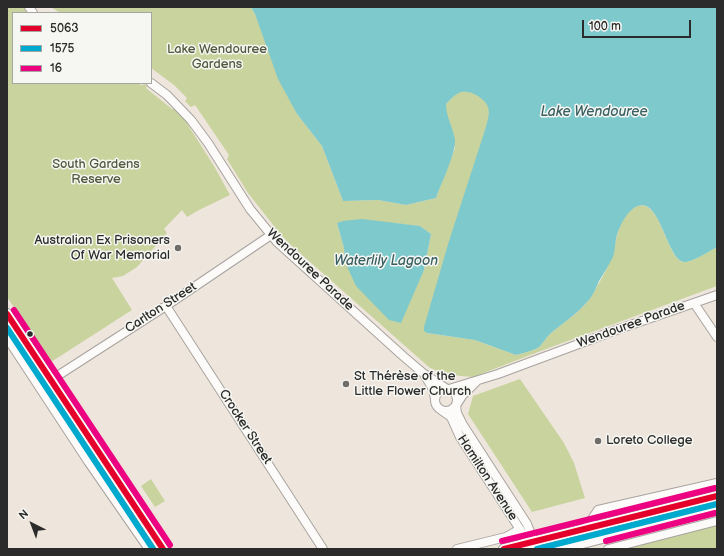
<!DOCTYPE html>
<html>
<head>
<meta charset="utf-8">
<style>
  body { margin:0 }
  #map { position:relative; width:724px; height:556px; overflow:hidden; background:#eee6dd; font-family:"Balsamiq Sans",sans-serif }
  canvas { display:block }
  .frame { position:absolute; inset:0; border:8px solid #2b2b2b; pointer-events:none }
  .legend { position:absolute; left:12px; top:12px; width:140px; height:72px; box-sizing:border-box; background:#f6f6f2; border:1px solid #a5a5a2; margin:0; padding:5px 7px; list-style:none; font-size:12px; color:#2b2b2b }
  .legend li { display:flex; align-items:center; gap:8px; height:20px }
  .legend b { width:20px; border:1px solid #a5a5a2 }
  .north { position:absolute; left:12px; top:504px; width:40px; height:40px; -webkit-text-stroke:3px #f6f6f2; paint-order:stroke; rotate:318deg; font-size:11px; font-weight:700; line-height:16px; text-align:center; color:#2b2b2b }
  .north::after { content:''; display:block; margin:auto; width:14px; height:18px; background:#2b2b2b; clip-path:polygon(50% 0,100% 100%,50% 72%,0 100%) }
  .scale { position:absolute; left:582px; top:20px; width:109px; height:18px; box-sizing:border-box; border:2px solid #2b2b2b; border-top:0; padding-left:5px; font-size:12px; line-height:14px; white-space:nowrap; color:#2b2b2b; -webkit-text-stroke:3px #f6f6f2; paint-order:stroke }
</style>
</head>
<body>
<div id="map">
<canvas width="724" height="556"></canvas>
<div class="frame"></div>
<ul class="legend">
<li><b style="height:5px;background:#e4002b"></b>5063</li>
<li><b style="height:5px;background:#00a9ce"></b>1575</li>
<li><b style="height:5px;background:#ed0381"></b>16</li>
</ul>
<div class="north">N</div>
<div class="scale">100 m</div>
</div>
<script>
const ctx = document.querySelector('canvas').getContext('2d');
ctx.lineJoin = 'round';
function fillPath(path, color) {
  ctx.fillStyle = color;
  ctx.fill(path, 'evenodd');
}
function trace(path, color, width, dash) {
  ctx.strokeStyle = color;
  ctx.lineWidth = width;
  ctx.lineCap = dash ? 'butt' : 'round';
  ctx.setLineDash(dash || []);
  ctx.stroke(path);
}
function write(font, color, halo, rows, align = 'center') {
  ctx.font = font + ' "Balsamiq Sans",sans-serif';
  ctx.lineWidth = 3;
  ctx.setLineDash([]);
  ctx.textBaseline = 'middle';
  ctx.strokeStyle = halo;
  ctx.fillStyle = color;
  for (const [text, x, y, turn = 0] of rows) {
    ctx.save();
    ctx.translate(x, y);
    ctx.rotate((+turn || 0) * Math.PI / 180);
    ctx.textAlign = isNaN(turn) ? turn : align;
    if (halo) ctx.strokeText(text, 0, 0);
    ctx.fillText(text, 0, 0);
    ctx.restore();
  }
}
const green = new Path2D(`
  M7,7H24L28,13H13V83H137L141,85L145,84L147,86L146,88L172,109H176L181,114L214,166L230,195L199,210L187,217L182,210L164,229L167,233L137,267L123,276L112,278L132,310L51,362L7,297Z
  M51,7H251L255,14L297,114L322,146L343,201L378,200L406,205L436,198L455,148L446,112V104C450,100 455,94 460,92C470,89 483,96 488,105C489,107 489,111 490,114L427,333L475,340L516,355C523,353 533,351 539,347C543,344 546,337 551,333C563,323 577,314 587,302C593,295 606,271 610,262C617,245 616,219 634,208C660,191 666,261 684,262C692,263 709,251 717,247V286L546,349L473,377L450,375L430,368L292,246L281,235L248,193L227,159L229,155L195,105L191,107L185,101L187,98L174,85L151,68V13H60ZM337,223H391L420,226L431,234L424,270L412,296L345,262L344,248Z
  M520,379L564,443L574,463L585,498L532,512L468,414L473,396Z
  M151,479L165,501L155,507L141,486Z
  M717,523V549H617Z`);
const water = new Path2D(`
  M251,7H717V247C710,251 691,263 684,262C666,260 660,191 634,208C625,214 618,229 616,239C615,245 615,251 613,257C609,265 604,273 599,281C596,288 593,296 587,302C577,314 563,323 551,333C546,337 543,344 539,347C533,351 523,353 516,355L475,340L427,333L424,331V327L449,241L485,130C490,113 493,105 476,95C472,92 466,91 461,92C455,94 450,100 446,104C446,117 453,127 455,140C456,153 441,184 436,198L406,205L378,200L343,201L322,146L297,114L278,79L255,14Z
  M362,219L420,226L431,234L424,270L401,323L389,320L356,286L345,262L344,248L337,223L343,221Z`);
const minor = new Path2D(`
  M29,7L33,13
  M151,83L167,95L191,120L208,143L250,209L277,242L403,356L423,373L447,389
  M694,303L717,337
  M166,306L323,549
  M425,376L433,389L435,399
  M51,380L166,306L271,235
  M435 400a11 11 0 1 1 22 0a11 11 0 1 1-22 0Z
  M449,389L498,374L619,329L717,295
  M457,404L462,396L477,381
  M456,405L457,413L463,425L527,524L537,549
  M441,410L451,417L460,437L514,520L532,549
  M586,528L598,510L717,483
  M457,549L506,537L520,529
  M608,549L717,521`);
const major = new Path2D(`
  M7,314L163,549
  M7,336L89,461L150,549
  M504,549L717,496
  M559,549L717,509`);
const bus1 = new Path2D(`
  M7,314L163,549
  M504,549L717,496`);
const bus2 = new Path2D(`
  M7,328L153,549
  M537,549L717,504`);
const bus3 = new Path2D(`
  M14,310L170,545
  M502,541L715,488
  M606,541L715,513`);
const markers = [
  [178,248,4,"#6f6c69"],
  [30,334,3.5,"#2b2b2b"],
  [346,384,4,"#6f6c69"],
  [598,441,4,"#6f6c69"]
];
const parkNames = [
  ["Lake Wendouree",217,50],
  ["Gardens",217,65],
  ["South Gardens",96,165],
  ["Reserve",96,180]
];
const poiNames = [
  ["Australian Ex Prisoners",170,241,"right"],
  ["Of War Memorial",170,256,"right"],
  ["St Thérèse of the",354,377],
  ["Little Flower Church",354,392],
  ["Loreto College",606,441]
];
const streetNames = [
  ["Wendouree Parade",310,270,43],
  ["Carlton Street",161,308,-33],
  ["Wendouree Parade",631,325,-20],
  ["Crocker Street",245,427,57],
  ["Hamilton Avenue",487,478,57]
];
const waterNames = [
  ["Lake Wendouree",594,112],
  ["Waterlily Lagoon",386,261]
];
fillPath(green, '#c9d39e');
fillPath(water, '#7ec9cc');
trace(minor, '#a8a39e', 10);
trace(major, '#a8a39e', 12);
trace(minor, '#fcfbfa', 8);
trace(major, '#fcfbfa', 10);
trace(bus1, '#e4002b', 6);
trace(bus2, '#00a9ce', 6);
trace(bus3, '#ed0381', 6);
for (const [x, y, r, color] of markers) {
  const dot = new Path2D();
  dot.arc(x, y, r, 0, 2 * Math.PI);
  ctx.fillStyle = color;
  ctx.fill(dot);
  trace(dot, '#f6f6f2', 1.5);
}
write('13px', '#51593e', '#f6f6f2', parkNames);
write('13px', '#2b2b2b', '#f6f6f2', poiNames, 'left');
write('13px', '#2b2b2b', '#f6f6f2', streetNames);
write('italic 14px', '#375e61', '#f6f6f2', waterNames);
</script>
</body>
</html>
